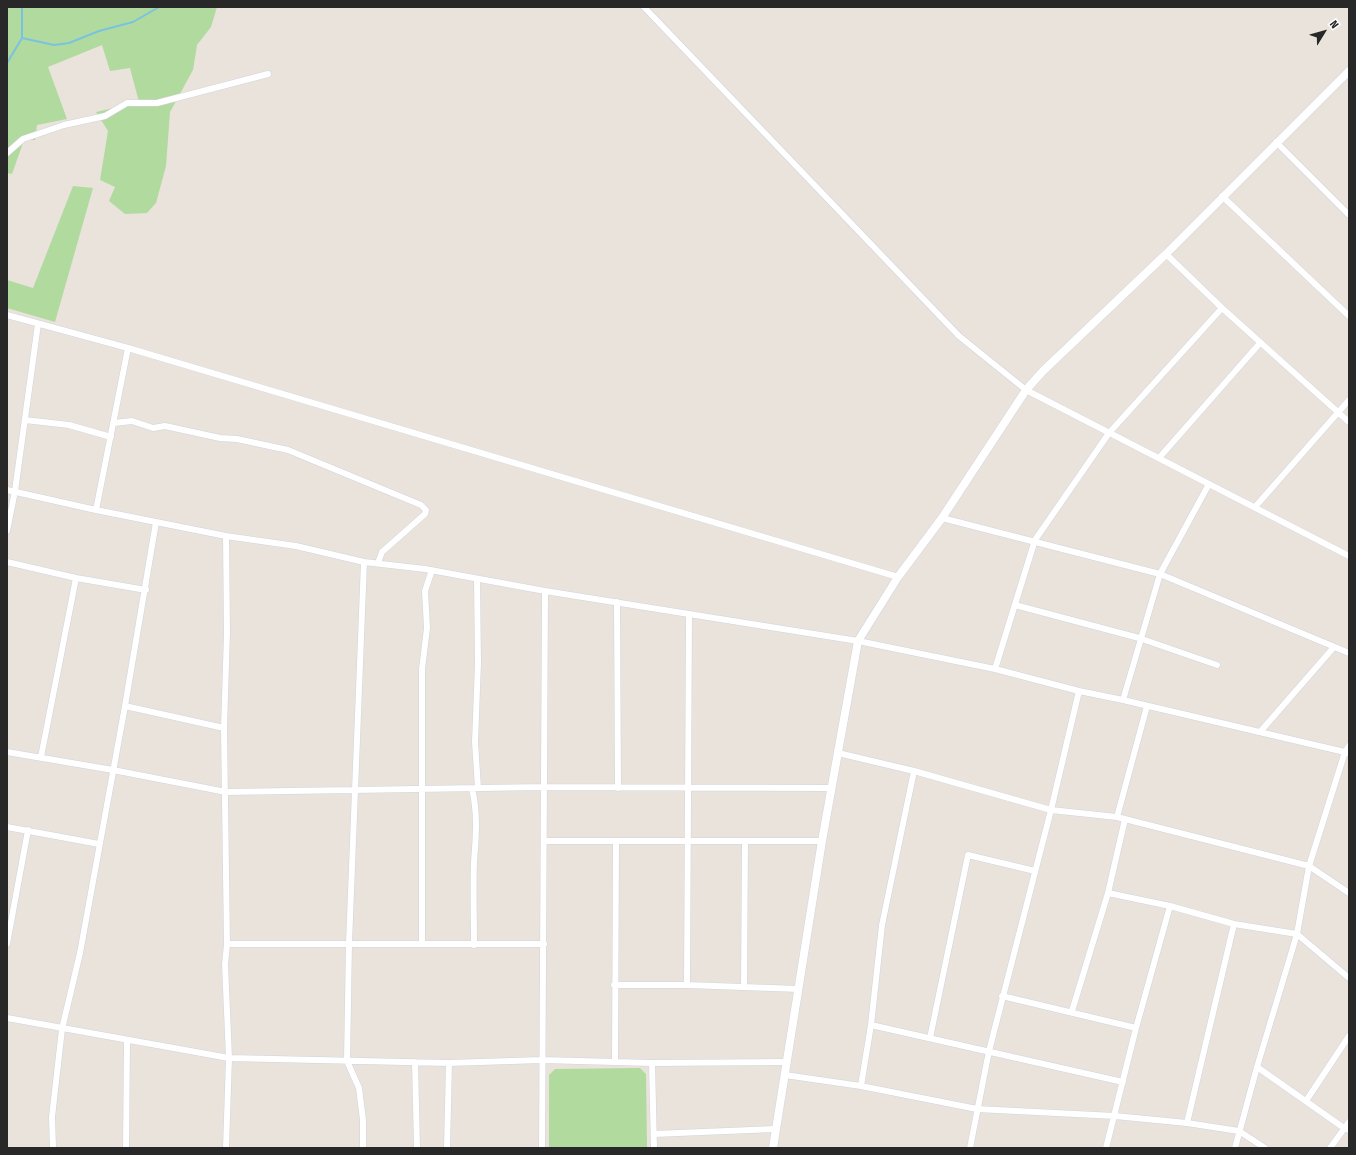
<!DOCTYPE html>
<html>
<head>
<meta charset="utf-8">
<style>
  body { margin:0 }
  #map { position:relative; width:1356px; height:1155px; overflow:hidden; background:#e9e3db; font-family:"Fira Sans Condensed",sans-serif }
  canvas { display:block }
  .frame { position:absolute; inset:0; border:8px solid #282828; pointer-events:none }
  .north { position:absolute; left:1304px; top:12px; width:40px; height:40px; -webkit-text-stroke:3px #fff; paint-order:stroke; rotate:53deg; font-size:11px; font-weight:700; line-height:16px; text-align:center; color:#282828 }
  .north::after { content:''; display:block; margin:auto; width:14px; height:18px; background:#282828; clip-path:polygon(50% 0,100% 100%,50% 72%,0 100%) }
</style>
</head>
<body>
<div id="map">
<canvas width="1356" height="1155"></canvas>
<div class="frame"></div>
<div class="north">N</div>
</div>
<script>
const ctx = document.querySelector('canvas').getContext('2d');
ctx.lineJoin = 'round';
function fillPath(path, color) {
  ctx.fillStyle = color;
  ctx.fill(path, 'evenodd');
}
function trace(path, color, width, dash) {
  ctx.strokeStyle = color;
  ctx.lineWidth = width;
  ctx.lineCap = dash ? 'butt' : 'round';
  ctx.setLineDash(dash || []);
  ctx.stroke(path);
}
const green = new Path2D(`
  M7,7H217L211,27L197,45L193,70L170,112L166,166L156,203L147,213L125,214L109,201L115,187L100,180L108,131L96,112L139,102L130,68L110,71L102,45L48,67L67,119L37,125L35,140H24L12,174L7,173Z
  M73,186L93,188L55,322L7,308V280L33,288Z
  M640,1068L646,1074L647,1148H549V1075L555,1069Z`);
const stream = new Path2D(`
  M22,7V38
  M7,63L22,38L54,45L69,43L99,31L133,22L159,7`);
const street = new Path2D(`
  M644,7L959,336L1026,390L1349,556
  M1276,142L1349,215
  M7,153L23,139L64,125L105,116L127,103H157L268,74
  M1222,196L1349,316
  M1166,254L1222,308L1349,422
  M7,315L128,348L898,577
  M25,420L69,425L111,437
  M114,423L132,421L153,428L165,426L220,438L237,439L288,450L421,505L426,510L425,514L382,552L378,563
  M1159,458L1260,343
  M7,490L96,510L226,536L296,546L364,562L425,569L545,591L858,641L995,669L1079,691L1123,700L1349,753
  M1255,507L1349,400
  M96,510L128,348
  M942,518L1160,574L1349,653
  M7,531L15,491L38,324
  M7,562L76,578L146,590
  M477,579L478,663L475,742L478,788
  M617,602L618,788
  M1015,605L1139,638L1217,665
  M995,669L1035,540L1109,433L1222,308
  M1123,700L1160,574L1209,484
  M125,706L224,728
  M1260,732L1334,647
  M7,752L113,770L226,792L544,787L831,788
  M838,753L914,771L1051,810L1117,817L1309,866L1349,893
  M41,757L76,578
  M472,789C478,813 476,837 474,862C473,889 474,917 474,945
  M1117,817L1147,706
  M7,827L99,844
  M544,841H822
  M1108,893L1170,906L1234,924L1297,934L1349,978
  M7,944L28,830
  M227,944H544
  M422,944V669L427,628L425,591L432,570
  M614,985H687L799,989
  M687,985L689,614
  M744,987L745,841
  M1002,996L1136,1028
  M1072,1011L1108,893L1125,819
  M7,1018L229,1058L449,1063L542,1060L652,1063L787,1062
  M871,1025L1123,1082
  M930,1038L968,855L1035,871
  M615,1061L616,842
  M415,1062L417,1148
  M652,1063L654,1148
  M1257,1067L1344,1128L1349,1130
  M785,1075L861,1086L977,1109L1115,1116L1187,1123L1239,1131L1265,1148
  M861,1086L871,1025L882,925L914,771
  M1306,1101L1349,1036
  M1187,1123L1234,924
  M654,1134L775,1129
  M53,1148L52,1117L62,1029L80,953L125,706L156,522
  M126,1148L127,1041
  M226,1148L229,1058L225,964L227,944L224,728L227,633L226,536
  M363,1148V1120L359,1088L347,1061L349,943L364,562
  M447,1148L449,1063
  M542,1148L545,591
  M970,1148L989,1051L1051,810L1079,691
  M1106,1148L1136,1028L1170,906
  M1235,1148L1257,1067L1297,934L1309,866L1345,752L1349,746
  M1330,1148L1349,1122`);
const secondary = new Path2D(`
  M773,1148L822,841L858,641L898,577L942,518L1026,390L1043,371L1166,254L1349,71`);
fillPath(green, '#b1da9e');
trace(stream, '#7ac3e0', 2);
trace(street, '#d1d3df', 7);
trace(secondary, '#d1d3df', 9);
trace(street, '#fff', 6);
trace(secondary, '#fff', 8);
</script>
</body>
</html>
